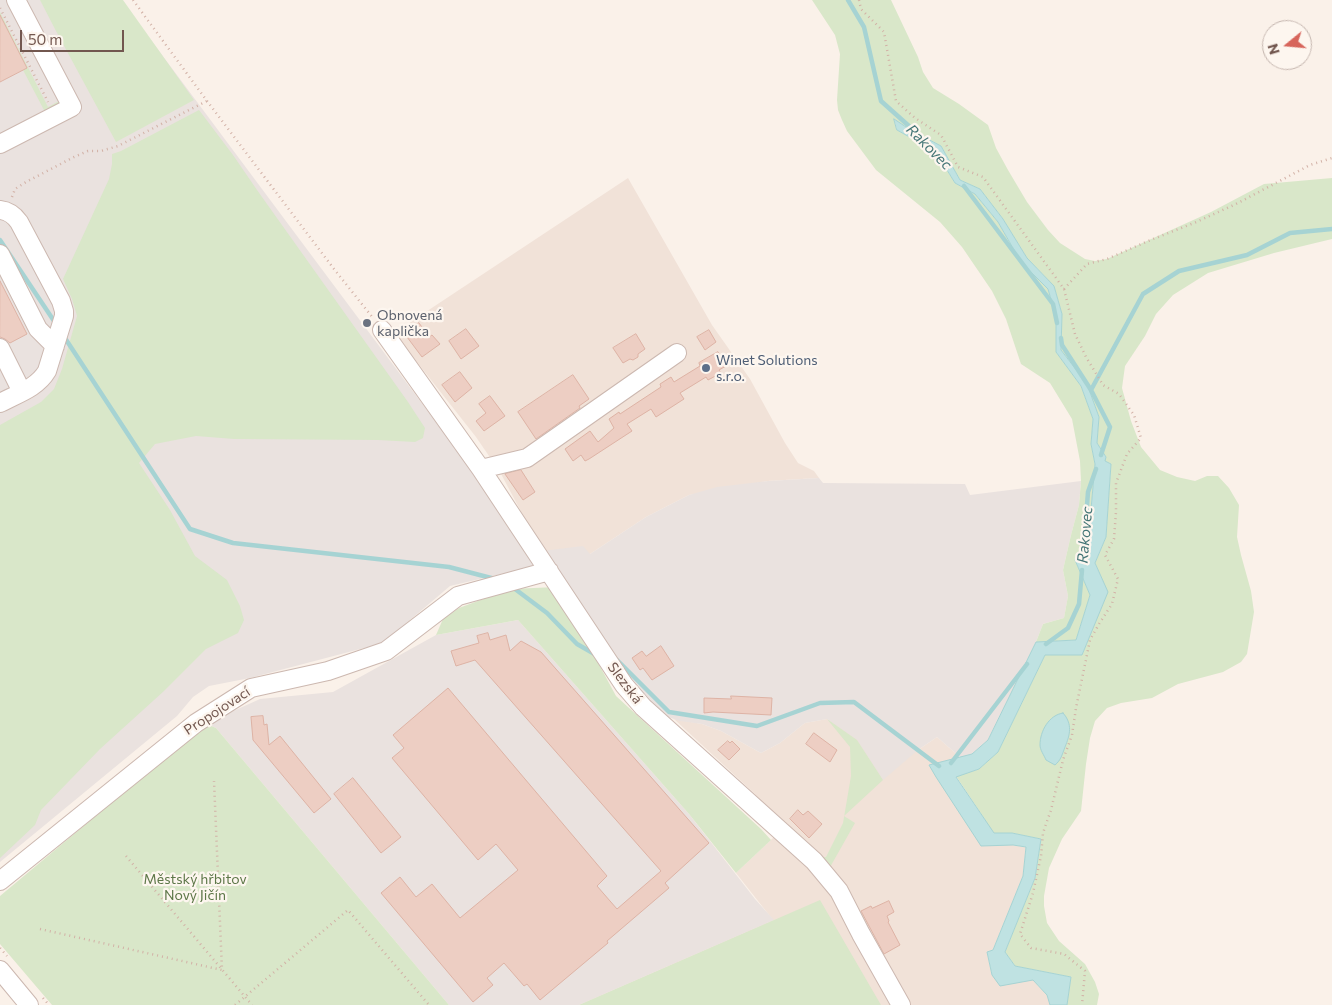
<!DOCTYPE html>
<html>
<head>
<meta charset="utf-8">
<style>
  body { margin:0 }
  #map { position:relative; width:1332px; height:1005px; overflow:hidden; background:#faf1e9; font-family:Commissioner,sans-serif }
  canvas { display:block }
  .north { position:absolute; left:1262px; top:20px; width:50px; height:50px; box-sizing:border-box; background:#fdf6ef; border:1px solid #c5b6af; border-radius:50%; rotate:253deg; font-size:14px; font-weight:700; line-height:20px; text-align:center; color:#72574f }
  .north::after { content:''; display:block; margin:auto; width:18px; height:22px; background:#d7655b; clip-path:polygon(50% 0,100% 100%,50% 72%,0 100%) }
  .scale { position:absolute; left:20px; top:30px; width:104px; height:22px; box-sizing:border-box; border:2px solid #72574f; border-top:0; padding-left:6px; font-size:15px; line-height:18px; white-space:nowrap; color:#72574f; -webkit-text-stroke:4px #fdf6ef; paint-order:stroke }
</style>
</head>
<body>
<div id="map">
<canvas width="1332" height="1005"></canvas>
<div class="north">N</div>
<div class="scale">50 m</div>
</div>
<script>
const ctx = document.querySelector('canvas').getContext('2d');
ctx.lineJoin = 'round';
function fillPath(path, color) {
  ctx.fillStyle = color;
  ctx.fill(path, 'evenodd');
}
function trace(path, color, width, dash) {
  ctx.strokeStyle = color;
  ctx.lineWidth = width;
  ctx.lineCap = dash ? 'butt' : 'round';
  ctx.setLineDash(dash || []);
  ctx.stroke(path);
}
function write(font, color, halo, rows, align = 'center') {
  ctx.font = font + ' Commissioner,sans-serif';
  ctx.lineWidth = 4.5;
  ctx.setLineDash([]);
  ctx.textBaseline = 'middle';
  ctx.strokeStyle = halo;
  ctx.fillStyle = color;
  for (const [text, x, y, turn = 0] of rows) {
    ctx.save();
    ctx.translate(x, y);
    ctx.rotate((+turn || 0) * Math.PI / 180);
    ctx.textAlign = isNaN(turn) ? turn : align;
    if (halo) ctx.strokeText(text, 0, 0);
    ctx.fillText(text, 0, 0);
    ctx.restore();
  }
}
const residential = new Path2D(`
  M628,178L712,325L750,379L785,443L798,463L814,471L819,478L768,481L689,495L646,517L590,554L542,551L500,472L476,437L394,333Z
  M674,719L702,724L721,731L761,753L780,743L805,723L827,719L918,750L937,737L961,758L929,765L1013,845L1026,847L1023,876L993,950L987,952L992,975L1033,980L1047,995L1050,1005H579L773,920L736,873L774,837L755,794Z`);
const industrial = new Path2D(`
  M0,0H121L544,567L501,574L450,586L383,643L250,678L209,686L193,697L177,716L0,862Z
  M819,478L823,483L965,484L970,495L1081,481L1079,505L1071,535L1063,570L1068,596L1064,618L1043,624L1036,642L988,740L972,754L961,758L937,737L918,750L883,780L857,740L827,719L805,723L780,743L761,753L721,731L702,724L680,721L659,714L644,705L542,551L583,546L590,554L646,517L689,495L717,487L768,481Z
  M518,620L689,814L755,899L774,920L579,1005H449L216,728L209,725V722L260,699L333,692L436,635Z`);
const green = new Path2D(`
  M40,0H123L194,100L116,142L56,31Z
  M812,0H891L918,57L923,72L933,88L959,104L988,125L996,148L1008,170L1027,202L1048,230L1060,243L1085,259L1095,261L1107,259L1211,212L1264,184L1332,178V239L1274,253L1208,273L1173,295L1156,314L1145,336L1125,366L1122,388L1131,421L1141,447L1160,470L1177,477L1195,481L1207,476H1218L1229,488L1239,505L1237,537L1241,555L1251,591L1254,612L1247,654L1241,662L1223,672L1178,684L1152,698L1121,703L1107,708L1095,721L1090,738L1086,764L1081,811L1062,839L1049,868L1044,896V906L1047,923L1059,941L1085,964L1095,982L1099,994L1097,1005H1067L1071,977L1015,966L1005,952L1035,878L1041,839L1012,833H994L956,776L979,769L998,752L1045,655H1082L1107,592L1095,563L1106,537L1111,464L1104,461L1106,457L1097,443L1099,417L1087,384L1061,350L1062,314L1054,286L1027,258L1003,219L980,189L960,180L941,146L894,120L897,130L936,152L955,183L975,194L998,222L1021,262L1048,289L1056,317V352L1081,386L1093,419L1091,444L1095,464L1089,532L1075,560L1090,595L1076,640L1036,642L1043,624L1064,618L1068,596L1063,570L1071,535L1079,505L1081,481L1080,461L1072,419L1050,383L1021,364L1006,319L992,291L962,247L940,222L876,170L847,131L842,120L838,110L837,100L840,54L835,35Z
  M0,12L48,107L61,100V103L45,112L23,70L27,68L0,15Z
  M199,110L233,155L257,190L408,402L425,428L423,438L415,442L378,440L234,439L196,436L155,444L139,463L170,510L195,556L227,580L240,606L244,620L238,633L206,649L164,691L100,749L41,810L35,825L0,858V425L41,402L54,389L62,369L77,316L72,299L63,279L109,179L112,164V154L121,151Z
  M557,587L616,696L761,829L771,840L736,873L689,814L518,620L436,635L443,619L459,608L510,589Z
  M827,719L857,740L883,780L844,816L855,823L829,869L819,857H826L843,823L851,776L850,747Z
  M209,725L216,728L449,1005H52L0,944V896L202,727Z
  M820,900L881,1005H579Z`);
const water = new Path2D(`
  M894,119L909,129L941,146L960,180L980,189L1003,219L1027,258L1054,286L1062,314L1061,350L1087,384L1099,417L1097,443L1106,457L1105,461L1111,464L1106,537L1095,563L1108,592L1082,655H1045L998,752L979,769L956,777L994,833H1012L1041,839L1035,878L1005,952L1015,966L1071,977L1067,1005H1050L1047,995L1033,980L1000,986L992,975L987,952L993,950L1023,876L1026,847L1013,845L981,846L936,777L929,765L972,754L988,740L1036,642L1076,640L1090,595L1075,560L1089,532L1095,464L1091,444L1093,419L1081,386L1056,352V317L1048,289L1021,262L998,222L975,194L955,183L936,152L897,130Z
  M1063,713C1073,724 1070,735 1065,747C1062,755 1061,760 1055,765L1046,760C1044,755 1040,750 1040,745C1040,731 1049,715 1063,713Z`);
const stream = new Path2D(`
  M848,0L864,27L881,101L919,135
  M964,186L1053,304L1057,323
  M0,240L56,324
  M63,335L190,529L233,543L449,567L495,579
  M1061,338L1062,345L1091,390L1110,427L1101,455
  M1091,390L1143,294L1179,271L1247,255L1290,233L1332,229
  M1084,545L1088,492L1096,469
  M511,586L547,613L577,644L598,656
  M1046,644L1068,628L1079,604L1082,570
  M617,660L669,712L757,726L820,703L854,702L939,766
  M951,763L1027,664`);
const building = new Path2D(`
  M0,15L27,68L0,82Z
  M0,281L27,334L10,343L5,339L0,337Z
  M419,323L429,337L432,335L440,344L422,357L404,333Z
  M466,329L479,346L461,359L449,341Z
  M709,330L716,342L705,350L697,337Z
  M636,334L645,349L638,354V357L633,360L630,359L623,363L613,348Z
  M718,352L726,366L719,370L721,373L708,380L706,377L680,393L684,399L656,417L651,409L627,424L632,431L589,459L585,461L581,455L573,461L565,449L590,431L598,442L614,428L609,419L619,412L620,414L661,387L660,384L671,377L674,382L700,366L699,363Z
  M460,372L472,388L455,402L442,385Z
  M573,375L589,399L579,406L580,408L536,439L518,412Z
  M490,396L505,416L484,431L476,421L486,413L479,404Z
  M521,470L535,492L523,500L505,474Z
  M488,633L490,640L506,635L510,651L521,641L541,652L709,843L665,883L669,888L607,941L608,943L540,1000L527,984L524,986L504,963L487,978L493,985L473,1002L381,893L400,877L416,897L432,884L460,918L518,870L496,844L478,860L392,758L404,748L393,735L448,688L607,876L597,886L617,909L661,871L475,660L456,666L451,651L479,643L477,636Z
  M661,646L674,666L652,680L643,668L640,670L632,658L642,651L646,656Z
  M731,696L772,698L771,715L713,712L704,713V698L731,699Z
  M263,716L264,725L267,724L269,745L280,736L331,799L314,813L253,740L251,717Z
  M814,733L837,750L830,762L806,744Z
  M728,741L730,743L732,741L740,749L729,760L718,750Z
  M353,778L401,837L381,853L334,794Z
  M798,810L803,815L808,811L822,824L809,838L790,819Z
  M889,901L894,912L887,916L889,921L888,922L900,945L884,954L861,911L871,906L872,908Z`);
const path = new Path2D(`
  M133,0L207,101L334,269L373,318
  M859,0L861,9L884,32L896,101L915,118L941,135L958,167L983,177L1064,289L1075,334L1086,357L1103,385L1119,394L1134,415L1141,438L1127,454L1116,483V512L1114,539L1105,555L1118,579L1112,604L1099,624L1090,640L1076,708L1072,735L1063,760L1051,810L1043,833L1041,856L1033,893L1020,934L1031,948L1064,954L1085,971L1082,1005
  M0,8L48,102
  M12,197L15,189L26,182L74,157L88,151H101L118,146L207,101
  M1064,289L1087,264L1107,259L1153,239L1194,223L1236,204L1310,165L1332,158
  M126,856L252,1005
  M40,929L222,970L214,781
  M0,948L7,956
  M43,998L49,1005
  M235,1005L348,910L429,1005`);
const minor = new Path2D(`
  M0,144L72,107L16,0
  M0,210C9,211 14,215 19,222L61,301L64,311V316L47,371C37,388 17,394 0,403
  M0,254L38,329L55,346
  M382,330L481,469L624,685L643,707L814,861L839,891L861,934L901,1005
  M0,348L22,392
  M481,469L527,458L677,353
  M0,881L196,723L251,688L328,671L386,651L458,596L549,571
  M0,970L29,1005`);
const markers = [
  [367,323,5,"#6b7280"],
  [706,368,5,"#5c6f8a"]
];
const worshipNames = [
  ["Obnovená",377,315],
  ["kaplička",377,331]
];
const serviceNames = [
  ["Winet Solutions",716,360],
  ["s.r.o.",716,376]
];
const streetNames = [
  ["Slezská",625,683,53],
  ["Propojovací",217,711,-33]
];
const parkNames = [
  ["Městský hřbitov",195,879],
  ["Nový Jičín",195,895]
];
const waterNames = [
  ["Rakovec",929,147,45],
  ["Rakovec",1085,535,-85]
];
fillPath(residential, '#f1e2d8');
fillPath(industrial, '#eae2df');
fillPath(green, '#d9e7c9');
fillPath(water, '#bfe2e2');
trace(water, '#a6d3d3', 1);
trace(stream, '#a6d3d3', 4.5);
fillPath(building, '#edcec3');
trace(building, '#deb3a5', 1);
trace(minor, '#ccb8b0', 20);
trace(path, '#d2b1a6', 2.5, [1, 4]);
trace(minor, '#fff', 18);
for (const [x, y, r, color] of markers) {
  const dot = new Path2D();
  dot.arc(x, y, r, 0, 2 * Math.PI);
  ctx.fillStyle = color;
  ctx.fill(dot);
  trace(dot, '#fdf6ef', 2);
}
write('14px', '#5b616d', '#fdf6ef', worshipNames, 'left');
write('14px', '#4e5e75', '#fdf6ef', serviceNames, 'left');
write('14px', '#72574f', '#fdf6ef', streetNames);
write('14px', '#5d7748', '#fdf6ef', parkNames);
write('italic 15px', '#447576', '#fdf6ef', waterNames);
</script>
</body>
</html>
